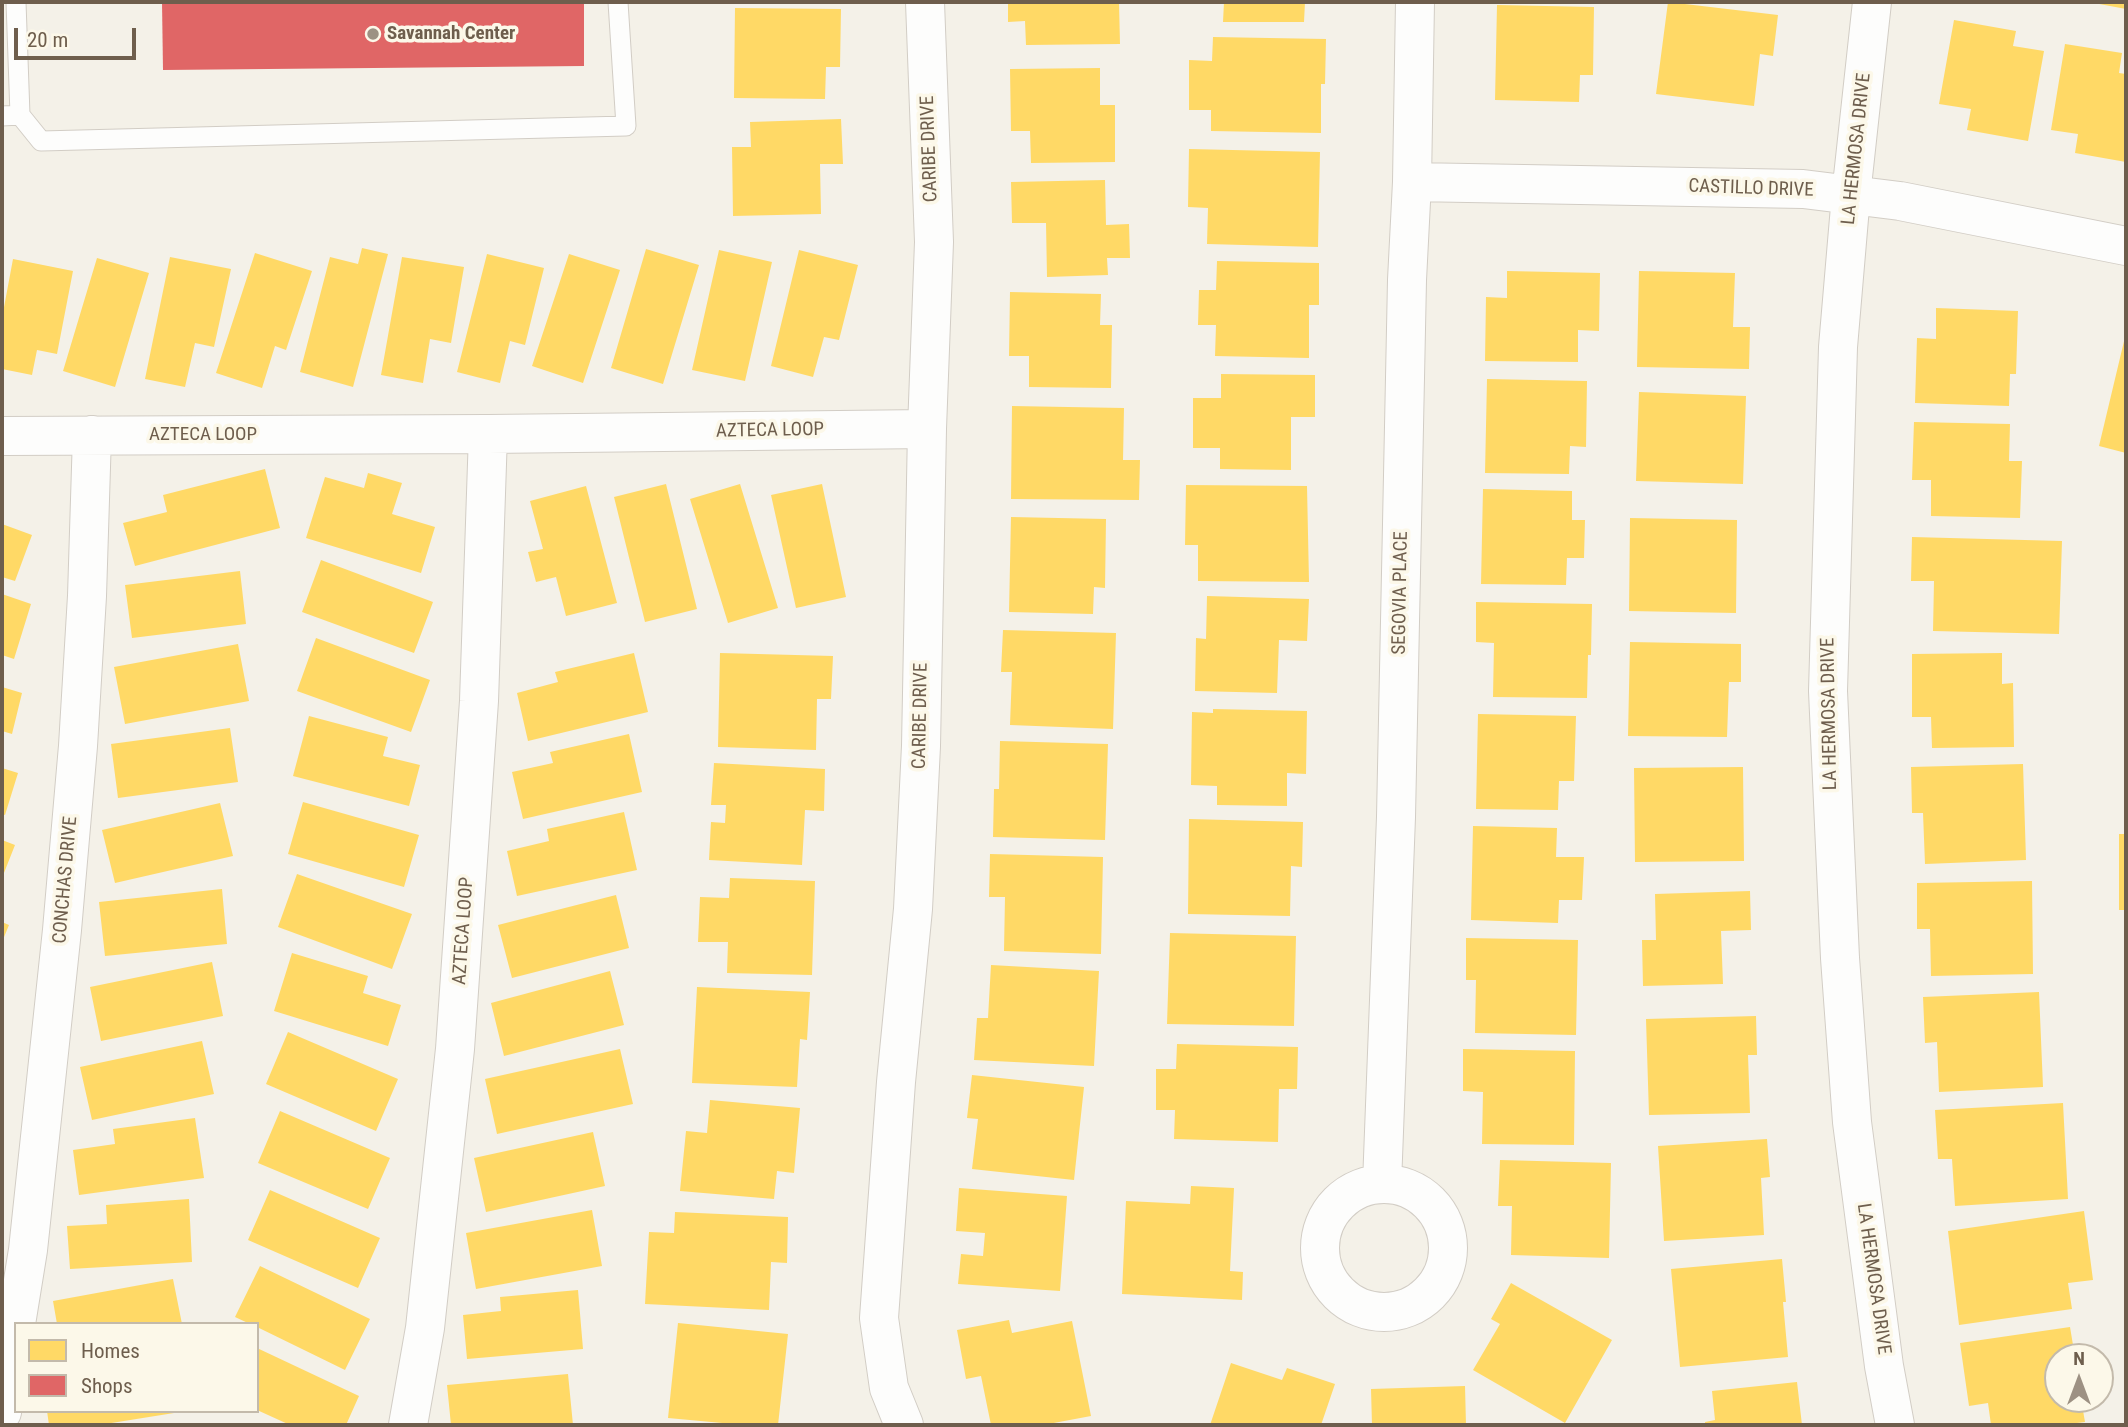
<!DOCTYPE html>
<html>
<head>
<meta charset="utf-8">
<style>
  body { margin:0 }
  #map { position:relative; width:2128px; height:1427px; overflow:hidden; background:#f4f1e8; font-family:"Roboto Condensed",sans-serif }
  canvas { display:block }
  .frame { position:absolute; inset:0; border:4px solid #6e5e4d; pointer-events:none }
  .legend { position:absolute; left:14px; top:1322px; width:245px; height:91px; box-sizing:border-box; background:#fcf8e9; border:2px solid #c3baab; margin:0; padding:9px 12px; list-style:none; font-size:21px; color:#6e5e4d }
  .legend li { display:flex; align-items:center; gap:14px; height:35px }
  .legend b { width:35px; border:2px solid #c3baab }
  .north { position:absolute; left:2044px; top:1343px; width:70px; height:70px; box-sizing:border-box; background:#fcf8e9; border:2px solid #c3baab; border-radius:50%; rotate:0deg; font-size:19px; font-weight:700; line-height:28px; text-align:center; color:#6e5e4d }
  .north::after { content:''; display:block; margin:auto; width:24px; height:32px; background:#9d9183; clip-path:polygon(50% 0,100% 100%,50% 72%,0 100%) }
  .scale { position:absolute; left:14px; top:28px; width:122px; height:32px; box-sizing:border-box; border:4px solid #6e5e4d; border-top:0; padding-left:9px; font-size:21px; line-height:24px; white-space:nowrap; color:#6e5e4d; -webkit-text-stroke:5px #fcf8e9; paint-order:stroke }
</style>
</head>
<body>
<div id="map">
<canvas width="2128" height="1427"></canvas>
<div class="frame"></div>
<ul class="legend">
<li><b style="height:19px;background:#ffd966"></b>Homes</li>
<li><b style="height:19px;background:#e06666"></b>Shops</li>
</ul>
<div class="north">N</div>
<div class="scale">20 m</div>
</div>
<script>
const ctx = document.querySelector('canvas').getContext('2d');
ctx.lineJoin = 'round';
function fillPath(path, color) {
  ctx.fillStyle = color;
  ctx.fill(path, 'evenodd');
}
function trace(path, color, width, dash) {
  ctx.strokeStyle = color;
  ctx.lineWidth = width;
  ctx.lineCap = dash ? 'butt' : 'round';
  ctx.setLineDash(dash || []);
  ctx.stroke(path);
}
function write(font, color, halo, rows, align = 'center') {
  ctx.font = font + ' "Roboto Condensed",sans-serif';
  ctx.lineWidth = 7;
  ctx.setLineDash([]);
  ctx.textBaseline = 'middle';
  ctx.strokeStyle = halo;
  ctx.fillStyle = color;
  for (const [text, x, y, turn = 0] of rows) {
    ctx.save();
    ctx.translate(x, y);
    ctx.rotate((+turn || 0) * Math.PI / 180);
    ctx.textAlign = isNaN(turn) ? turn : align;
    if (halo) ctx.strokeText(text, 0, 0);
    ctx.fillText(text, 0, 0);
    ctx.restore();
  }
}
const homes = new Path2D(`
  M1008,2H1119L1120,44L1026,45L1025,21L1008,22Z
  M1224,2H1305L1304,22H1223Z
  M1668,2L1778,15L1773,56L1760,54L1754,106L1656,94Z
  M2094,2H2126V9L2094,3Z
  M1497,5L1594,7L1593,75H1580L1579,102L1495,100Z
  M735,8L841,9L840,67H826L825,99L734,98Z
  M1954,20L2016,31L2013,46L2044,51L2028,141L1967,130L1971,109L1939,104Z
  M1213,37L1326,39L1325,84H1321V133L1211,131V110H1189V60L1212,61Z
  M2065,44L2122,53L2119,73L2126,74V162L2075,153L2078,134L2051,130Z
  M1100,68V105H1115V162L1031,163L1030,131H1011L1010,69Z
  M841,119L843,164H820L821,214L733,216L732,147H751L750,122Z
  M1189,149L1320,152L1318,247L1207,244L1208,208L1188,207Z
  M1105,180L1106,225L1129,224L1130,258H1107L1108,275L1047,277L1046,223H1012L1011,182Z
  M362,248L388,254L353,387L300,372L330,257L358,264Z
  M646,249L699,265L663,384L611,368Z
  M719,250L772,262L745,381L692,370Z
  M799,250L858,265L839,340L824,337L813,377L771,366Z
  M255,253L312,271L286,350L275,346L262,388L216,373Z
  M487,254L544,268L525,345L510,341L500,383L457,372Z
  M569,254L620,270L583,383L532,366Z
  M170,257L231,269L214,347L195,343L185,387L145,379Z
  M402,257L464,267L451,343L430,339L423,383L381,375Z
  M97,258L149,273L115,387L63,371Z
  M13,259L73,271L57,354L37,350L32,375L2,369V318Z
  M1217,261L1319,263V305H1309V358L1215,356L1216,325H1198L1199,290H1216Z
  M1507,271L1600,273L1599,331L1578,330V362L1485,361L1486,297L1507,298Z
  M1639,271L1735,273L1733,327H1750L1749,369L1637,367Z
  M1010,292L1101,294L1100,325H1112L1111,388L1029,387V356H1009Z
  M1936,308L2018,311L2016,374H2010L2009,406L1915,403L1917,338L1936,339Z
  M2125,337H2126V453L2099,446Z
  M1221,374L1315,375V417H1291V470L1220,469V448H1193V398H1221Z
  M1487,379L1587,381L1586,447L1570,446L1569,474L1485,473Z
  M1639,392L1746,396L1743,484L1636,481Z
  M1012,406L1124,408L1123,460H1140L1139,500L1011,499Z
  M1914,422L2010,424L2009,461H2022L2020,518L1931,516V480H1912Z
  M265,469L280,528L135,566L123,523L167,512L163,495Z
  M368,473L402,483L392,514L435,527L421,573L306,538L325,477L364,488Z
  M666,484L697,609L645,622L614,497Z
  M740,484L778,608L728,623L690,499Z
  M822,484L846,597L796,608L771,495Z
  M1186,485L1307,486L1309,582L1198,581V545H1185Z
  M586,486L617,603L566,616L556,577L536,582L528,552L543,549L530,501Z
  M1483,489L1572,491V520H1585L1584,558H1567L1566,585L1481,584Z
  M1011,517L1106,519L1105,588L1094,587L1093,614L1009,612Z
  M1630,518L1737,520L1736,613L1629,611Z
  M2,524L32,535L15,581L2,577Z
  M1912,537L2062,541L2059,634L1933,631L1934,581H1911Z
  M321,560L433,602L414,653L302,612Z
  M240,571L246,624L132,638L125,585Z
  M2,594L31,604L14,659L2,655Z
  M1207,596L1309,599L1307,641L1279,640L1277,693L1195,691L1196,638L1206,639Z
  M1476,602L1592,604L1591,655H1588L1587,698L1493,697L1494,643L1476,642Z
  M1003,630L1116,633L1113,729L1010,725L1012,672H1001Z
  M316,638L430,680L411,732L297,691Z
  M1630,642L1741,644V682H1729L1727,737L1628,736Z
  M238,644L249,701L125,724L114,667Z
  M634,653L648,712L528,741L517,693L558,682L555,672Z
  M720,653L833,656L831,699H817L816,750L718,747Z
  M2002,653V684L2013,683L2014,747L1932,748L1931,717H1912V654Z
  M2,687L22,693L12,734L2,731Z
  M1213,709L1307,711L1306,774L1287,773V806L1217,805V786L1191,785L1192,712L1213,713Z
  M1478,714L1576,716L1574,781H1559L1558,810L1476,809Z
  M309,716L388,737L383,756L420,765L409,806L293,776Z
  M230,728L238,782L118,798L111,744Z
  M629,734L642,792L523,819L512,772L553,763L550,752Z
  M1000,741L1108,744L1105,840L993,837L994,789H999Z
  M714,763L825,769L824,811L805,810L802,865L709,860L711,822L725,823L726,805H711Z
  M2023,764L2026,860L1925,864L1923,813H1912L1911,767Z
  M1743,767L1744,861L1635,862L1634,768Z
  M2,768L18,773L5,815L2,814Z
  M303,802L419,835L404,887L288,854Z
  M220,803L233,856L115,883L102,830Z
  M624,812L637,870L517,896L507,851L549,841L547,829Z
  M1189,819L1303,822L1302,867L1291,866L1290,916L1188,914Z
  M1473,826L1557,828L1556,857H1584L1582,900H1559L1558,923L1471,920Z
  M2119,834H2126V910H2119Z
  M2,840L15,845L2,878Z
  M990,854L1103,857L1101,954L1004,951L1005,897H989Z
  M297,874L412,914L392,969L278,927Z
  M730,878L815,881L812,975L727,973L728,942H698L700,897L729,898Z
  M2032,881L2033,974L1931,976L1930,929H1917V883Z
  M222,889L227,944L105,956L99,902Z
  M1750,891L1751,930L1721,931L1723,984L1643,986L1642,940H1656L1655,894Z
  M616,895L629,948L512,978L498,925Z
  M2,922L9,925L2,942Z
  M1170,933L1296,936L1294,1026L1167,1024Z
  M1466,938L1578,940L1576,1035L1475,1033L1476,980H1466Z
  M292,953L368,976L363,993L401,1005L388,1046L274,1011Z
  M212,962L223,1016L101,1041L90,987Z
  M991,965L1099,971L1094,1066L974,1060L977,1018H988Z
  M610,971L624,1025L504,1056L491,1003Z
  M697,987L810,992L807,1040L800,1039L797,1087L692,1083Z
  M2039,992L2043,1087L1939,1092L1937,1042L1925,1043L1923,997Z
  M1756,1016L1757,1055H1748L1750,1113L1649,1115L1646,1019Z
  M288,1032L398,1079L376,1131L266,1084Z
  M202,1041L214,1094L92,1120L80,1067Z
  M1177,1044L1298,1047L1297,1089H1279L1278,1142L1174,1139L1175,1110H1156V1069H1176Z
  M620,1049L633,1104L497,1134L485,1079Z
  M1463,1049L1575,1051L1574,1145L1482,1144L1483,1092L1463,1091Z
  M972,1075L1084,1087L1074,1180L972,1169L978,1119L967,1118Z
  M710,1100L800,1108L794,1173L777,1171L774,1199L680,1191L686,1131L707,1133Z
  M2063,1103L2068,1199L1955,1206L1952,1159H1938L1935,1110Z
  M280,1111L390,1158L368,1209L258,1163Z
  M195,1118L204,1178L79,1195L73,1150L115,1144L113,1129Z
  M593,1132L605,1186L486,1212L474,1158Z
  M1767,1139L1770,1177L1761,1178L1764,1235L1664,1241L1658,1146Z
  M1500,1160L1611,1163L1609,1258L1511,1255L1512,1206H1498Z
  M1191,1186L1234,1188L1230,1271L1243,1272L1242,1300L1122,1294L1126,1201L1190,1204Z
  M959,1188L1067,1196L1060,1291L958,1284L961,1254L983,1256L985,1233L956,1231Z
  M270,1190L380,1238L358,1288L248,1240Z
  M189,1199L192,1262L70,1269L67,1226L107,1224L106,1205Z
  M592,1210L602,1266L476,1289L466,1233Z
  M2084,1211L2093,1280L2068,1283L2072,1309L1959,1325L1948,1231Z
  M675,1212L788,1217L787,1263L771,1262L769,1310L645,1304L649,1232L674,1233Z
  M1782,1259L1786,1302H1783L1788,1357L1680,1367L1671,1269Z
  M260,1266L370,1319L345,1370L257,1327V1324H250L235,1317Z
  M173,1279L182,1324H57L53,1301Z
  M1511,1283L1612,1340L1565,1423L1473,1370L1500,1324L1491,1319Z
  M578,1290L583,1349L467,1359L463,1315L501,1311L500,1297Z
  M1009,1320L1012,1333L1072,1321L1091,1416L1043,1425H991L981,1376L966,1379L957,1330Z
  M678,1323L788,1334L778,1425H744L668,1418Z
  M2070,1327L2075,1357H2058V1399H2081L2085,1422L2061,1425H1991L1988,1403L1969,1406L1960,1343Z
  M257,1348L359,1396L346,1425H290L257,1410Z
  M1231,1363L1282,1380L1287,1368L1335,1384L1321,1425H1210Z
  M568,1374L573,1425H451L447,1385Z
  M1797,1382L1802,1425H1705V1422L1715,1420L1712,1391Z
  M1465,1386L1466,1425H1372L1371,1389Z
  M47,1411H174V1413L99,1425H49Z`);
const shops = new Path2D(`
  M162,2H584V66L163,70Z`);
const service = new Path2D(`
  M16,2L20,115
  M2,116L20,115L41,141L626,126L618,2`);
const minor = new Path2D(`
  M1872,2L1851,195L1838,347L1828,691L1840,958L1852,1122L1884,1366L1895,1425
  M1412,182L1803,189L1900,201L2126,246
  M2,436L488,434L927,429
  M1320 1248a64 64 0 1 1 128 0a64 64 0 1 1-128 0Z
  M1382,1184L1396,817L1407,280L1412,182L1415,2
  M16,1324L28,1250L62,930L78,746L87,596L92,435
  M2,1412L16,1326
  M408,1425L425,1328L455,1049L479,701L488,434
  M904,1425L889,1388L879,1318L896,1082L913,909L921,746L927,429L934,242L925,2`);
const markers = [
  [373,34,7,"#9d9183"]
];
const poiNames = [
  ["Savannah Center",387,34]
];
const streetNames = [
  ["CARIBE DRIVE",930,149,-92],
  ["LA HERMOSA DRIVE",1857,149,-84],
  ["CASTILLO DRIVE",1751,189,2],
  ["AZTECA LOOP",770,431,-1],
  ["AZTECA LOOP",203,435],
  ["SEGOVIA PLACE",1401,593,-89],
  ["LA HERMOSA DRIVE",1830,714,-91],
  ["CARIBE DRIVE",921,716,-89],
  ["CONCHAS DRIVE",66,880,-85],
  ["AZTECA LOOP",464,931,-86],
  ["LA HERMOSA DRIVE",1873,1279,82]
];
fillPath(homes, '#ffd966');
fillPath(shops, '#e06666');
trace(service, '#d2cdc5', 21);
trace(minor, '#d2cdc5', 40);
trace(service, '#fdfdfc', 19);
trace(minor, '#fdfdfc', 38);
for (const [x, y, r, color] of markers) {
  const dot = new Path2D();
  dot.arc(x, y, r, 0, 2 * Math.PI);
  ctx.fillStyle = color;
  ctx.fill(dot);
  trace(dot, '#fcf8e9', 2.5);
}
write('bold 19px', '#6e5e4d', '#fcf8e9', poiNames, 'left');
write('19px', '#6e5e4d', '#fcf8e9', streetNames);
</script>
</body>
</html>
